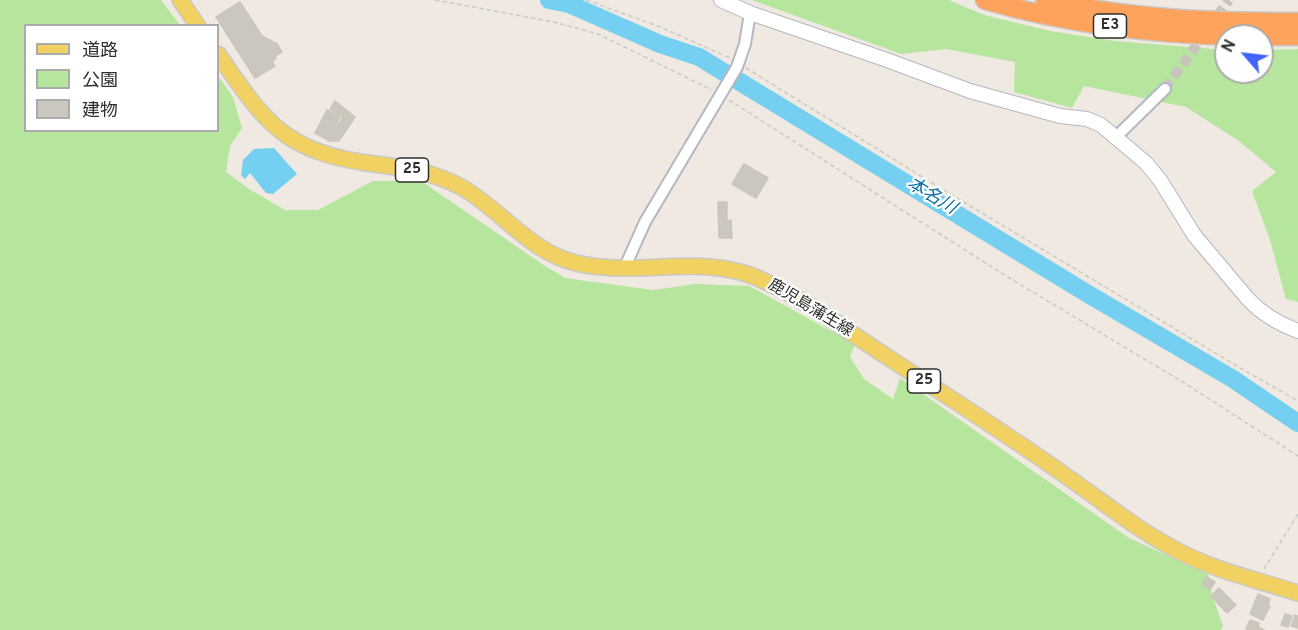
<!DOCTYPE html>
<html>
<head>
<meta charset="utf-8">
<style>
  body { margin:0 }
  #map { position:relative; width:1298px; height:630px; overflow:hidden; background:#efe9e1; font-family:Overpass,"Noto Sans JP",sans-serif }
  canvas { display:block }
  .legend { position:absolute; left:24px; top:24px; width:195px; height:108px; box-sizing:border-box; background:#fff; border:2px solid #ababab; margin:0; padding:8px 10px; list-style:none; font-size:18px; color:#2e2e2e }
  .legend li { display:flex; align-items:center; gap:12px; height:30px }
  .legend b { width:30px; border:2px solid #ababab }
  .north { position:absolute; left:1214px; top:24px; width:60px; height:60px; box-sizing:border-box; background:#fff; border:2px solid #ababab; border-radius:50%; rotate:298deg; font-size:16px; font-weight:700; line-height:24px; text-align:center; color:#2e2e2e }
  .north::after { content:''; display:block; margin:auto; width:21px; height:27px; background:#4264fb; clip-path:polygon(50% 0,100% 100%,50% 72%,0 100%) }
</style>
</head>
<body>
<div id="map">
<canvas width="1298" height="630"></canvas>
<ul class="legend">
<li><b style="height:8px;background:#f2d163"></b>道路</li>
<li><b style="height:16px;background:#b6e59e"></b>公園</li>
<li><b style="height:16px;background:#cbc7bf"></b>建物</li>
</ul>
<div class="north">N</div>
</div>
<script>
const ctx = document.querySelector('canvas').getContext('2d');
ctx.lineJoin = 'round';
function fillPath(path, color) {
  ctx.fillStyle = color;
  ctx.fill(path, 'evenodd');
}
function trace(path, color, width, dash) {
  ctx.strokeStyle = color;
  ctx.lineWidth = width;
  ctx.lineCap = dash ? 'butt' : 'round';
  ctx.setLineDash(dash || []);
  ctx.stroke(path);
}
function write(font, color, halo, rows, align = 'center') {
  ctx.font = font + ' Overpass,"Noto Sans JP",sans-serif';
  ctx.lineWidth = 4.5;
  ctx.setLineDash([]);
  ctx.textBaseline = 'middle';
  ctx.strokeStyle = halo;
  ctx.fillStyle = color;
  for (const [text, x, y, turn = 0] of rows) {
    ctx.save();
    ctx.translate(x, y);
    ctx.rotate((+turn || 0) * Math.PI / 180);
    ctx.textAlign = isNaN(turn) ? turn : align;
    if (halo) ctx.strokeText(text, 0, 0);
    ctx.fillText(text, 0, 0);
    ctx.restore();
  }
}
const green = new Path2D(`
  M0,0H161L180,25L26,26V130H218V76L233,97L242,128L230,146L226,172L249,189L285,210H318L373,181H421L542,264L565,278L653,290L695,284L749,286L855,344L850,357L864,379L893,399L900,378L1129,538L1208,574L1212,595L1223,626L1221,630H0Z
  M752,0H949L984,15L1050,31L1115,41L1226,50V72H1262V50L1298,49V302L1286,299L1270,240L1252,191L1276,172L1239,141L1186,107L1084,86L1072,108L1014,92L1015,62L946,49L901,54Z`);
const water = new Path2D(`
  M274,148L297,174L273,194L266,193L250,173L245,179L241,175L243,160L254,149Z`);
const river = new Path2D(`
  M549,0L569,4L660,44L699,57L1088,294L1233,379L1298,423`);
const building = new Path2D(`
  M240,2L262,36L277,44L282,52L275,56L276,59L272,61L275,66L255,78L216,17Z
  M335,101L355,117L339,141H328L343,117L330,109Z
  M327,110L340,117L328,140L315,133Z
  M744,164L768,178L756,198L732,184Z
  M718,202H727V221L731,220L732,238H719Z
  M1206,577L1215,582L1210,590L1202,585Z
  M1219,588L1236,605L1227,613L1211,596Z
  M1258,594L1270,599L1268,605L1270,606L1263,620L1250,614Z
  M1285,614L1292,616L1288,627L1281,625Z
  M1295,615L1298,616V628L1291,626Z
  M1250,620L1259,623L1258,627L1264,630L1246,629Z`);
const streetTunnel = new Path2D(`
  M1165,89L1229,0`);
const path = new Path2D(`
  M435,0L554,22L598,34L712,90
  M586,0L658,26L730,58
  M746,68L942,189L1242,369L1298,401
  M729,100L1006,276L1186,384L1298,456
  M1264,569L1298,514`);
const street = new Path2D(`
  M1117,136L1165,89
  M624,269L645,222L737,67L745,44L750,13`);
const secondary = new Path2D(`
  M721,0L750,13L887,60L970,91L1060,116L1087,119L1101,125L1146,163L1160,180L1194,235L1248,299C1262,314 1279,324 1298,331`);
const primary = new Path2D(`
  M180,0L198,26
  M218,54C263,119 282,151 367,163C400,167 433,171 463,188C502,211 530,252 576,263C637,278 703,252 762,280C807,300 847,331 889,358C948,397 1008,435 1066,476C1105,503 1142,534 1186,555C1221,572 1261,581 1298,593`);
const highway = new Path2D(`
  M985,0C1067,24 1151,34 1237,36
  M1045,0C1128,19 1213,22 1298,22
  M1262,36H1298`);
const shields = [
  [1110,26,33],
  [412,170,33],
  [924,381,33]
];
const shieldNames = [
  ["E3",1110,26],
  ["25",412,170],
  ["25",924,381]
];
const streetNames = [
  ["鹿児島蒲生線",810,309,31]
];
const waterNames = [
  ["本名川",931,197,31]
];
fillPath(green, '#b6e59e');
fillPath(water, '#75cff0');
trace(river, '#75cff0', 18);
fillPath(building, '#cbc7bf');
trace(building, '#cbc5ba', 1.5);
trace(streetTunnel, '#c8c4bd', 10, [10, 5]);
trace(street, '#b4b7c1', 14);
trace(secondary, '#b4b7c1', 16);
trace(primary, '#c9c9c9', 18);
trace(highway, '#c9c9c9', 21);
trace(path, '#c9c9c9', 1.5, [4.5, 3]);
trace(street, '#fff', 10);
trace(secondary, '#fff', 14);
trace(primary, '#f2d163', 15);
trace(highway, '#ffa35c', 18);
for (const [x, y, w] of shields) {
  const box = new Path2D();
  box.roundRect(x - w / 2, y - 12, w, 24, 4.5);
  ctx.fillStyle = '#fff';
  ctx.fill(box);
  trace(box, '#2e2e2e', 1.5);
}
write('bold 15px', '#2e2e2e', null, shieldNames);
write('16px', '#2e2e2e', '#fff', streetNames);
write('italic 18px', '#0d6fa3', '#fff', waterNames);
</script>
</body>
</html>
